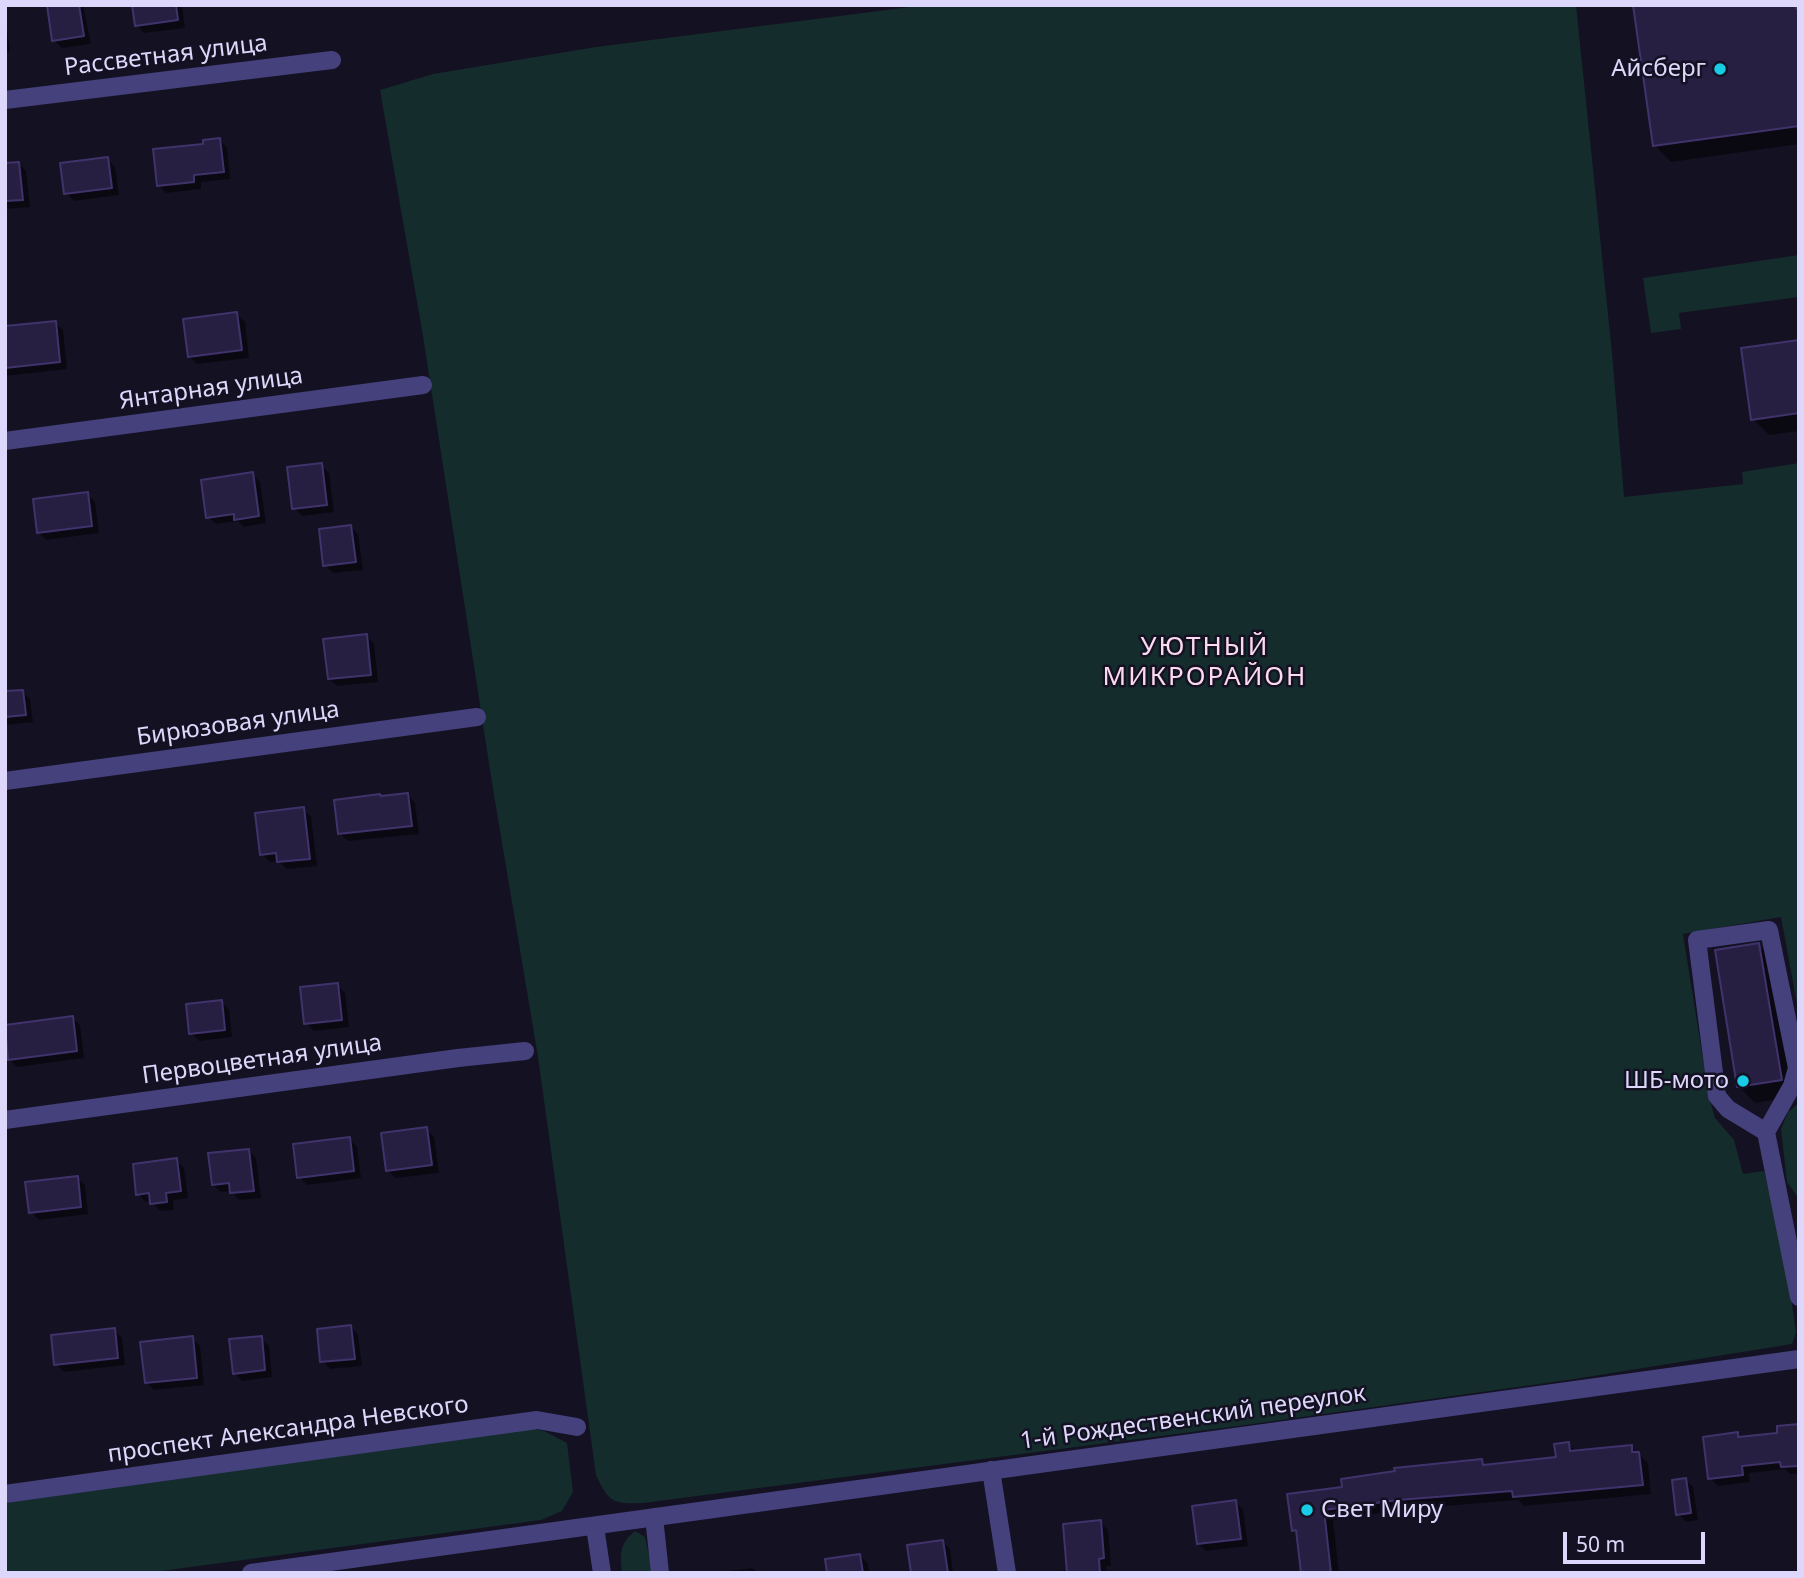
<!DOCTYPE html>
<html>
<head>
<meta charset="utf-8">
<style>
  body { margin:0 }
  #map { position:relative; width:1804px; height:1578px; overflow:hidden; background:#141123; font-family:"Noto Sans",sans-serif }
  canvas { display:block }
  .frame { position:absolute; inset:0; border:7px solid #dcd7fb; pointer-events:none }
  .scale { position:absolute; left:1563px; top:1532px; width:142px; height:32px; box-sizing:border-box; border:4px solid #dcd7fb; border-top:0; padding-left:9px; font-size:21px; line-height:24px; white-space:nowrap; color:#dcd7fb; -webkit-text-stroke:5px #141123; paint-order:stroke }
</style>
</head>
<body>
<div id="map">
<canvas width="1804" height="1578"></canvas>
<div class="frame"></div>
<div class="scale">50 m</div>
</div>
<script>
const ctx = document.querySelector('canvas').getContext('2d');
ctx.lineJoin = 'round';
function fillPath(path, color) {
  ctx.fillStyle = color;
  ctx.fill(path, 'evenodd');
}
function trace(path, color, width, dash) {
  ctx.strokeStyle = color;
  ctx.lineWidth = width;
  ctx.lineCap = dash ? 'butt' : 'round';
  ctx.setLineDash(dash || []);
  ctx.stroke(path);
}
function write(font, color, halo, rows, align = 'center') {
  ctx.font = font + ' "Noto Sans",sans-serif';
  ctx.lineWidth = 5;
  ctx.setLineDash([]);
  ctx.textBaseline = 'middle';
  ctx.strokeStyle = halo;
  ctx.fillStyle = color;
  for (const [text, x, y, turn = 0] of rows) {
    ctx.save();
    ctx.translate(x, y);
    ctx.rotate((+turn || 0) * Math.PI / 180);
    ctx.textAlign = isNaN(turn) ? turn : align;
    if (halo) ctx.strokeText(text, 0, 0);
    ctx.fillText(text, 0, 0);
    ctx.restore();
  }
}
const green = new Path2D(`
  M926,5H1576L1612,353L1624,497L1743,484L1742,472L1799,463V1015L1781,917L1683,934L1709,1097L1715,1118L1734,1140L1743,1174L1764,1171L1784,1250L1796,1332L1792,1344L1575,1379L1238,1426L643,1503C613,1504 609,1503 596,1475L538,1057L493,789L423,336L380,90L433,74L596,47Z
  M1799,255V297L1679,313L1681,329L1651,333L1643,278Z
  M1799,1103V1196H1797L1787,1182L1781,1129L1788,1112Z
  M530,1428L544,1431L567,1443L573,1492L562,1511L541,1520L146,1573H5V1503Z
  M635,1531L645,1537L653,1573H622C620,1554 619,1544 635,1531Z`);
const shadow = new Path2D(`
  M45,5H83L91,44L62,48L54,40L49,10Z
  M134,5H182L185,28L144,33L137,25Z
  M1635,5H1797L1799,144L1671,162L1654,145Z
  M5,15L10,51L5,52Z
  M220,140L227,148L230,179L201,182V189L166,193L158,185L205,145Z
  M107,159L115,167L119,195L74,201L66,193Z
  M19,163L26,171L30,207L5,209V164Z
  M237,314L245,322L249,358L197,364L189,357Z
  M55,322L63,330L67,369L5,376V328Z
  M1799,342V431L1769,435L1753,419Z
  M321,465L329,473L334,512L302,516L294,508Z
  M252,474L260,482L266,523L244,527L238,521L216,524L208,517Z
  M87,494L95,502L99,533L46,540L38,532Z
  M351,527L358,534L363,570L333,573L325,565Z
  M367,636L374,644L378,682L337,686L329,679Z
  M22,691L30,699L33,722L5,725V693Z
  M408,795L415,803L419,834L348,841L340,834L382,798Z
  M303,809L311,817L317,866L287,869L278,861L270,862L262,854Z
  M1758,945L1775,961L1797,1096L1755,1103L1739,1087Z
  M337,985L345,993L349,1027L314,1031L306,1023Z
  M222,1002L229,1010L232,1037L199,1041L191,1033Z
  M72,1017L80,1025L84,1058L17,1067L10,1060Z
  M426,1129L434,1137L439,1173L395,1178L388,1170Z
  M349,1139L357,1147L361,1178L307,1185L299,1177Z
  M248,1150L256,1158L261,1198L239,1200L231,1191L221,1192L213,1185Z
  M176,1160L184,1168L188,1198L173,1200L174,1210L160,1211L152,1201L146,1202L138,1194Z
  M77,1178L85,1185L88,1214L39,1220L31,1212Z
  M351,1327L358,1335L362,1366L330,1369L322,1361Z
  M114,1330L122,1338L125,1365L64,1372L56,1364Z
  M192,1338L200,1346L204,1385L154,1390L146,1382Z
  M261,1338L269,1346L272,1377L242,1381L234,1373Z
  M1799,1426V1474H1790L1785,1469L1749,1473L1750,1482L1718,1486L1710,1478L1737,1434L1741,1439L1779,1434Z
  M1568,1444L1577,1452L1631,1447L1648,1463L1651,1494L1524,1506L1518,1500L1408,1509L1333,1520L1339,1573H1303L1299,1536L1293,1530L1344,1488L1481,1461L1488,1467L1558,1459Z
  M1686,1480L1693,1487L1698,1520L1686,1522L1678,1514Z
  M1236,1502L1243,1510L1248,1546L1206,1551L1198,1544Z
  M1100,1522L1108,1530L1111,1566H1106L1107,1573H1057V1571L1068,1570Z
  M942,1541L950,1549L953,1573H913Z
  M860,1556L868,1563L869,1573H829Z
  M753,1568L757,1573H720V1572Z`);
const building = new Path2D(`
  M47,5H79L84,36L52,41Z
  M132,5H176L178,20L135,26Z
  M1633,5H1794L1799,12V126L1653,146Z
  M220,138L224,172L194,175V182L157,186L153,149L203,144V140Z
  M108,157L112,188L64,194L60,163Z
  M19,162L23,200L5,201V163Z
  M237,312L242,350L188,357L183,319Z
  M56,321L60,362L5,368V326Z
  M1799,340V413L1751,420L1741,348Z
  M322,463L327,505L292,509L287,467Z
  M253,472L259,516L234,520V514L206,518L201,480Z
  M88,492L92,526L37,533L33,499Z
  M351,525L356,562L323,566L319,529Z
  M367,634L371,675L328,679L323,639Z
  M23,690L26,715L5,717V691Z
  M408,793L412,826L338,834L334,800L380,794L381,796Z
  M304,807L310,859L277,862L276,853L260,855L255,813Z
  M1759,943L1782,1080L1737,1087L1715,950Z
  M338,983L342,1020L304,1024L300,987Z
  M222,1000L225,1030L189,1034L186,1004Z
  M73,1016L77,1051L8,1060L5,1025Z
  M427,1127L432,1165L386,1171L381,1133Z
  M350,1137L354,1171L297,1178L293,1144Z
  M249,1149L254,1191L230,1193L229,1183L212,1185L208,1153Z
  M177,1158L181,1191L166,1193L167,1202L150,1204L149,1193L136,1195L133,1164Z
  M78,1176L81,1207L29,1213L25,1182Z
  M351,1325L355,1359L320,1362L317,1329Z
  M115,1328L118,1358L54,1365L51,1335Z
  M193,1336L197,1378L145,1383L140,1342Z
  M262,1336L265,1370L233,1374L229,1339Z
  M1799,1424V1466L1781,1467L1780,1462L1742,1466L1743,1475L1708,1479L1703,1437L1738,1432V1437L1777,1433V1426Z
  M1569,1442L1570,1451L1632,1445V1452H1639L1643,1485L1513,1497L1512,1491L1398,1500L1324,1510L1331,1573H1301L1296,1530L1292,1531L1287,1494L1342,1487L1341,1479L1395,1471L1394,1468L1482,1459L1483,1465L1556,1457L1554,1444Z
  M1686,1478L1691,1513L1676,1515L1672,1480Z
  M1236,1500L1241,1539L1197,1544L1192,1506Z
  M1101,1520L1104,1558L1099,1559L1100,1573H1067L1063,1524Z
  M943,1540L948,1573H911L907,1545Z
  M860,1554L863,1573H827L825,1559Z`);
const minor = new Path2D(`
  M5,100L332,60
  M5,441L423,385
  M5,781L477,717
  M5,1120L458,1058L525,1051
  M1766,1132L1728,1109L1717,1096L1697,940L1769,930L1797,1068L1792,1086L1766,1132L1799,1297
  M991,1470L1007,1573
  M5,1494L537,1420L577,1427
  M654,1517L660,1573
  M595,1527L602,1573
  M251,1573L1799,1359`);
const markers = [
  [1720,69,7,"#19cce5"],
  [1743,1081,7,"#19cce5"],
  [1307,1510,7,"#19cce5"]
];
const streetNames = [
  ["Рассветная улица",166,56,-7],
  ["Янтарная улица",211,389,-8],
  ["Бирюзовая улица",238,724,-8],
  ["Первоцветная улица",262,1060,-8],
  ["1-й Рождественский переулок",1193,1418,-8],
  ["проспект Александра Невского",288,1430,-8]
];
const poiNames = [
  ["Айсберг",1706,69],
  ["ШБ-мото",1729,1081],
  ["Свет Миру",1321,1510,"left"]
];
const neighbourhoodNames = [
  ["УЮТНЫЙ",1205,648],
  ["МИКРОРАЙОН",1205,678]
];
fillPath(green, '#142c2c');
fillPath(shadow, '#0007');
fillPath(building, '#271f42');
trace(building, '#40336b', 2);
trace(minor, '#44417d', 18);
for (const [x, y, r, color] of markers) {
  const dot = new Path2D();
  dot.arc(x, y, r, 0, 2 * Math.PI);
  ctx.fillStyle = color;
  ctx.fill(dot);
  trace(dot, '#141123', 2.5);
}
write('24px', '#dcd7fb', '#141123', streetNames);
write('24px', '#dcd7fb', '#141123', poiNames, 'right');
ctx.letterSpacing = '2px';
write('26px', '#fbd9ee', '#141123', neighbourhoodNames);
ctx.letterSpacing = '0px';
</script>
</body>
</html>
